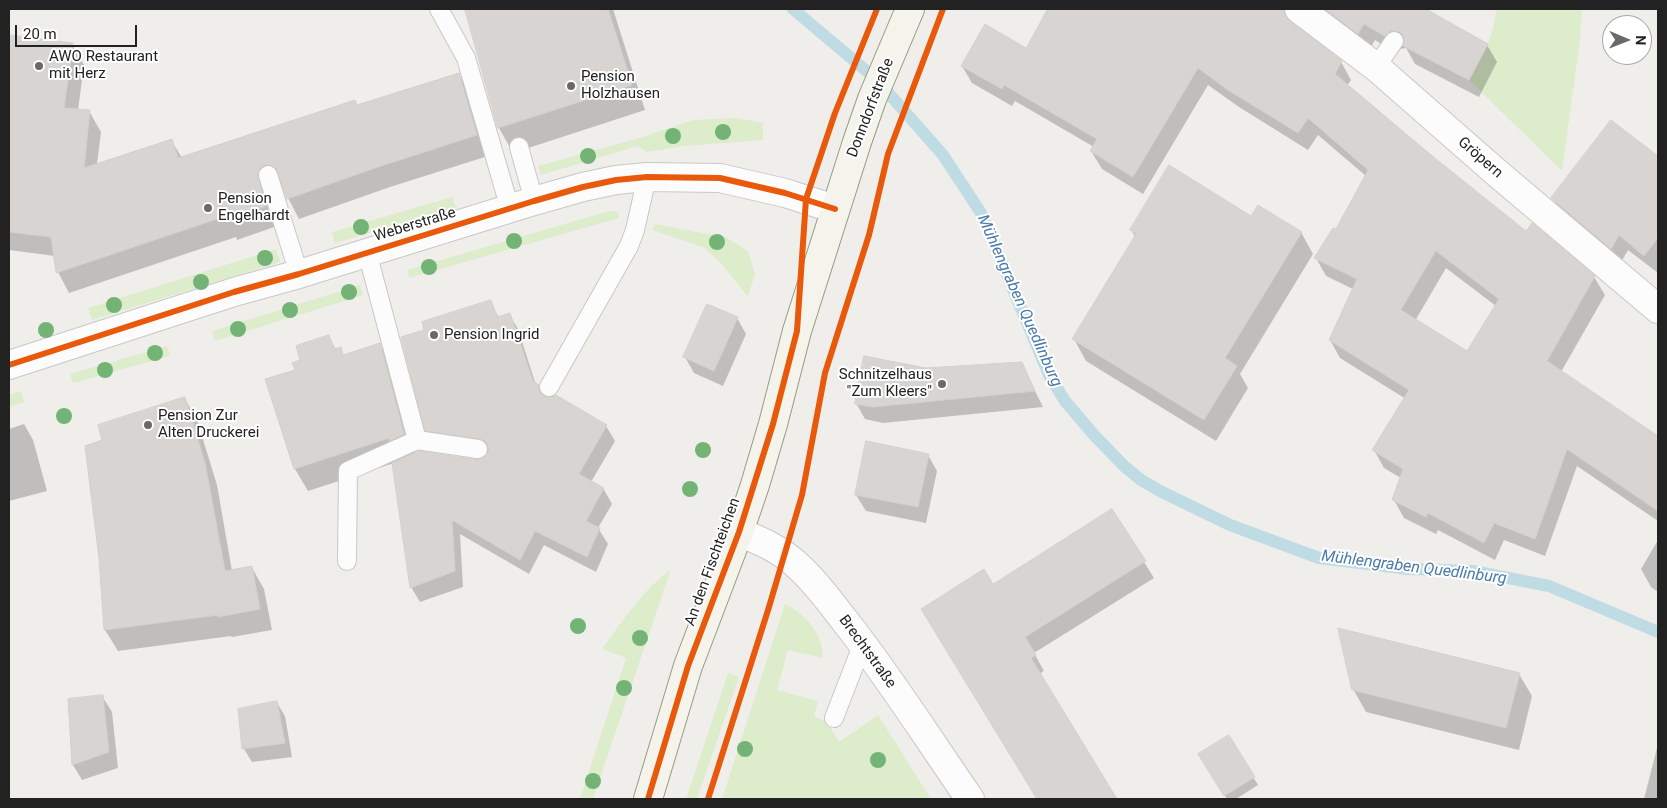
<!DOCTYPE html>
<html>
<head>
<meta charset="utf-8">
<style>
  body { margin:0 }
  #map { position:relative; width:1667px; height:808px; overflow:hidden; background:#f0eeeb; font-family:Roboto,sans-serif }
  canvas { display:block }
  .frame { position:absolute; inset:0; border:10px solid #222; pointer-events:none }
  .north { position:absolute; left:1602px; top:15px; width:50px; height:50px; box-sizing:border-box; background:#fff; border:1px solid #a7a7a7; border-radius:50%; rotate:91deg; font-size:14px; font-weight:700; line-height:20px; text-align:center; color:#222 }
  .north::after { content:''; display:block; margin:auto; width:18px; height:22px; background:#6a6968; clip-path:polygon(50% 0,100% 100%,50% 72%,0 100%) }
  .scale { position:absolute; left:15px; top:25px; width:122px; height:22px; box-sizing:border-box; border:2px solid #222; border-top:0; padding-left:6px; font-size:15px; line-height:18px; white-space:nowrap; color:#222; -webkit-text-stroke:4px #fff; paint-order:stroke }
</style>
</head>
<body>
<div id="map">
<canvas width="1667" height="808"></canvas>
<div class="frame"></div>
<div class="north">N</div>
<div class="scale">20 m</div>
</div>
<script>
const ctx = document.querySelector('canvas').getContext('2d');
ctx.lineJoin = 'round';
function fillPath(path, color) {
  ctx.fillStyle = color;
  ctx.fill(path, 'evenodd');
}
function trace(path, color, width, dash) {
  ctx.strokeStyle = color;
  ctx.lineWidth = width;
  ctx.lineCap = dash ? 'butt' : 'round';
  ctx.setLineDash(dash || []);
  ctx.stroke(path);
}
function write(font, color, halo, rows, align = 'center') {
  ctx.font = font + ' Roboto,sans-serif';
  ctx.lineWidth = 4;
  ctx.setLineDash([]);
  ctx.textBaseline = 'middle';
  ctx.strokeStyle = halo;
  ctx.fillStyle = color;
  for (const [text, x, y, turn = 0] of rows) {
    ctx.save();
    ctx.translate(x, y);
    ctx.rotate((+turn || 0) * Math.PI / 180);
    ctx.textAlign = isNaN(turn) ? turn : align;
    if (halo) ctx.strokeText(text, 0, 0);
    ctx.fillText(text, 0, 0);
    ctx.restore();
  }
}
const grass = new Path2D(`
  M1496,9H1582L1580,40L1562,171L1469,80C1481,57 1495,35 1496,9Z
  M736,118L763,123V140L684,146L647,152L638,146L541,175L538,166L639,138L693,120Z
  M452,197L456,208L335,243L332,232Z
  M609,211L617,212L619,218L409,278L407,270Z
  M655,224L727,238L748,251L755,274L748,297L720,262L703,247L652,230Z
  M276,249L280,262L92,320L88,308Z
  M360,285L363,295L215,341L212,331Z
  M167,346L170,356L73,383L70,374Z
  M21,391L24,402L9,407V395Z
  M671,569L593,799H580L626,658L602,649C622,621 643,590 671,569Z
  M785,604C800,611 812,623 819,638C822,644 822,652 823,658L788,650L777,690L818,701L814,716L827,722L839,742L878,715L931,799H722Z
  M728,673L739,677L697,799H686Z`);
const shadow = new Path2D(`
  M466,9H613L645,110L513,153L499,128Z
  M1050,9H1423L1487,45L1497,62L1479,97L1415,64L1406,48L1400,49L1395,53L1375,40L1369,51L1296,18L1293,26L1341,62L1351,80L1347,86L1526,233L1532,225L1594,277L1605,295L1561,372L1658,437V521L1577,466L1545,556L1504,540L1495,560L1438,530L1436,534L1404,518L1394,500L1401,478L1384,468L1374,450L1406,399L1340,358L1330,340L1353,289L1326,276L1316,258L1337,231L1366,176L1318,135L1308,150L1239,107L1208,85L1143,194L1102,169L1091,151L1094,147L1015,101L1012,106L972,83L962,66L1026,49ZM1446,268L1496,306L1467,353L1415,321Z
  M9,36L72,44L84,65L78,110L89,111L101,132L97,164L171,140L182,158L357,106L459,75L471,95L488,156L390,187L299,219L288,198L283,185H276L277,226L237,240L236,237L69,293L58,272L55,256L9,250Z
  M1652,161L1658,166V273L1628,250L1620,264L1562,214L1553,198Z
  M1251,218L1301,232L1313,254L1240,374L1248,388L1216,441L1086,361L1074,339L1136,238L1131,230Z
  M490,301L499,318L509,314L518,329L536,385L545,398L606,426L615,441L591,482L603,488L612,504L598,528L608,544L596,572L544,545L529,574L460,534L463,587L420,602L411,587L394,463L308,491L295,469L267,380L296,371L302,361L329,337L336,350L340,348L344,356L380,345L393,367L416,454L419,452L482,460L489,453L436,445L427,430L426,331Z
  M737,318L746,334L723,386L694,373L685,357Z
  M1021,363L1043,407L883,423L865,419L856,403L926,369Z
  M185,399L197,420L217,485L232,571L252,568L264,589L272,630L232,637L231,636L118,651L105,630L100,558L104,441Z
  M24,424L33,440L47,491L9,501V429Z
  M928,455L937,471L926,523L866,511L856,495Z
  M1658,540V592L1651,587L1641,569Z
  M1144,562L1154,578L1034,653L1044,671L1039,674L1115,799H1039L1006,745L993,586Z
  M1519,674L1532,696L1519,750L1366,712L1353,689Z
  M102,696L112,712L118,768L82,780L73,765Z
  M277,703L285,716L292,757L252,762L244,749Z
  M1229,737L1258,785L1236,799H1227L1200,755Z
  M1658,744V799H1644Z`);
const stream = new Path2D(`
  M793,9L876,79L943,155L981,213L1049,375L1065,401L1094,435L1124,466L1141,480L1162,492L1230,525L1319,558L1408,569L1473,571L1549,586L1658,632`);
const building = new Path2D(`
  M465,9H608L632,85L498,128Z
  M1048,9H1284L1285,16L1290,21L1342,61L1335,74L1431,155L1526,231L1532,223L1595,276L1547,361L1658,436V511L1567,449L1535,539L1494,523L1484,543L1428,513L1426,517L1392,500L1403,469L1372,450L1409,390L1329,340L1357,279L1314,258L1333,228L1336,229L1368,170L1308,118L1298,133L1228,90L1198,68L1133,177L1090,151L1097,139L1004,85L1002,89L961,66L985,24L1026,48ZM1436,251L1499,299L1467,351L1401,310Z
  M1325,9H1426L1488,44L1469,80L1403,46L1404,37L1400,32L1395,31H1390L1385,36L1364,24L1358,34Z
  M9,35L73,43L64,108L90,110L84,168L172,139L178,158L355,100L357,105L459,73L477,135L378,167L287,199L276,168L270,165H264L260,168L258,173L266,206L264,207L224,220L223,217L56,273L51,237L9,232Z
  M1611,120L1658,156V238L1644,256L1619,235L1611,249L1551,198Z
  M1169,165L1251,216L1258,205L1302,232L1225,358L1237,366L1204,420L1072,339L1136,234L1130,230Z
  M491,300L497,317L510,313L533,381L539,385L540,393L543,396L549,398L556,395L607,425L579,474L604,488L586,521L600,528L587,557L535,531L520,560L452,520L455,571L410,588L392,463L419,451L477,460L481,459L486,456L489,450L488,446L485,441L480,439L425,431L401,337L424,330L422,322Z
  M707,304L738,317L714,371L683,357Z
  M329,335L334,349L341,347L343,355L380,343L404,434L389,441V438L294,469L265,379L295,370L292,363L300,360L296,346Z
  M864,356L926,368L1022,362L1035,391L873,407L855,404Z
  M185,397L205,463L225,571L252,566L260,609L218,617V615L104,630L99,558L85,446L102,440L98,425Z
  M866,441L929,454L918,507L855,495Z
  M1112,509L1146,561L1025,637L1036,655L1031,658L1117,799H1037L921,609L984,569L993,584Z
  M1338,628L1520,673L1506,728L1352,690Z
  M103,695L109,752L72,765L68,699Z
  M277,701L285,743L242,749L238,709Z
  M1229,735L1255,777L1224,796L1198,754Z`);
const service = new Path2D(`
  M439,9L466,58L510,209
  M1376,67L1394,41
  M519,147L534,201
  M268,175L299,274
  M367,252L417,440L478,449
  M549,387L629,246L635,230L647,177
  M347,561L348,471L417,440
  M834,718L863,643`);
const minor = new Path2D(`
  M1299,9L1376,67L1497,173L1658,309
  M9,365L234,292L299,274L534,201L583,187L616,180L647,177L720,178L785,193L835,209
  M739,532C761,541 780,549 798,566C816,582 830,602 845,621C890,678 929,740 970,799`);
const secondary = new Path2D(`
  M648,799L688,666L739,532L755,485L773,424L797,331L857,142L872,99L910,9`);
const cycleway = new Path2D(`
  M9,365L234,292L299,274L534,201L583,187L616,180L647,177L720,178L785,193L835,209
  M648,799L688,666L739,532L773,424L797,331L806,199L835,113L877,9
  M708,799L769,607L802,495L825,373L869,235L888,154L943,9`);
const trees = [
  [723,132],
  [673,136],
  [588,156],
  [361,227],
  [514,241],
  [717,242],
  [265,258],
  [429,267],
  [201,282],
  [349,292],
  [114,305],
  [290,310],
  [238,329],
  [46,330],
  [155,353],
  [105,370],
  [64,416],
  [703,450],
  [690,489],
  [578,626],
  [640,638],
  [624,688],
  [745,749],
  [878,760],
  [593,781]
];
const markers = [
  [39,66,5,"#6a6968"],
  [571,86,5,"#6a6968"],
  [208,208,5,"#6a6968"],
  [434,335,5,"#6a6968"],
  [942,384,5,"#6a6968"],
  [148,425,5,"#6a6968"]
];
const poiNames = [
  ["AWO Restaurant",49,57],
  ["mit Herz",49,74],
  ["Pension",581,77],
  ["Holzhausen",581,94],
  ["Pension",218,199],
  ["Engelhardt",218,216],
  ["Pension Ingrid",444,335],
  ["Schnitzelhaus",932,375,"right"],
  ["\"Zum Kleers\"",932,392,"right"],
  ["Pension Zur",158,416],
  ["Alten Druckerei",158,433]
];
const streetNames = [
  ["Donndorfstraße",871,108,-69],
  ["Gröpern",1480,158,41],
  ["Weberstraße",415,225,-17],
  ["An den Fischteichen",713,562,-70],
  ["Brechtstraße",867,652,54]
];
const waterNames = [
  ["Mühlengraben Quedlinburg",1019,301,66],
  ["Mühlengraben Quedlinburg",1414,568,7]
];
fillPath(grass, '#ddeccb');
fillPath(shadow, '#0003');
trace(stream, '#bfdbe3', 12);
fillPath(building, '#d7d4d2');
trace(building, '#d3d0cc', 1);
trace(service, '#c9c8c7', 20);
trace(minor, '#c9c8c7', 30);
trace(secondary, '#999a82', 30);
trace(service, '#fdfcfc', 18);
trace(minor, '#fdfcfc', 28);
trace(secondary, '#f4f4ed', 28);
trace(cycleway, '#e8590c', 6);
ctx.fillStyle = '#73b476';
for (const [x, y] of trees) {
  ctx.beginPath();
  ctx.arc(x, y, 8, 0, 2 * Math.PI);
  ctx.fill();
}
for (const [x, y, r, color] of markers) {
  const dot = new Path2D();
  dot.arc(x, y, r, 0, 2 * Math.PI);
  ctx.fillStyle = color;
  ctx.fill(dot);
  trace(dot, '#fff', 2);
}
write('15px', '#222', '#fff', poiNames, 'left');
write('15px', '#222', '#fff', streetNames);
write('italic 16px', '#4a7aab', '#fff', waterNames);
</script>
</body>
</html>
